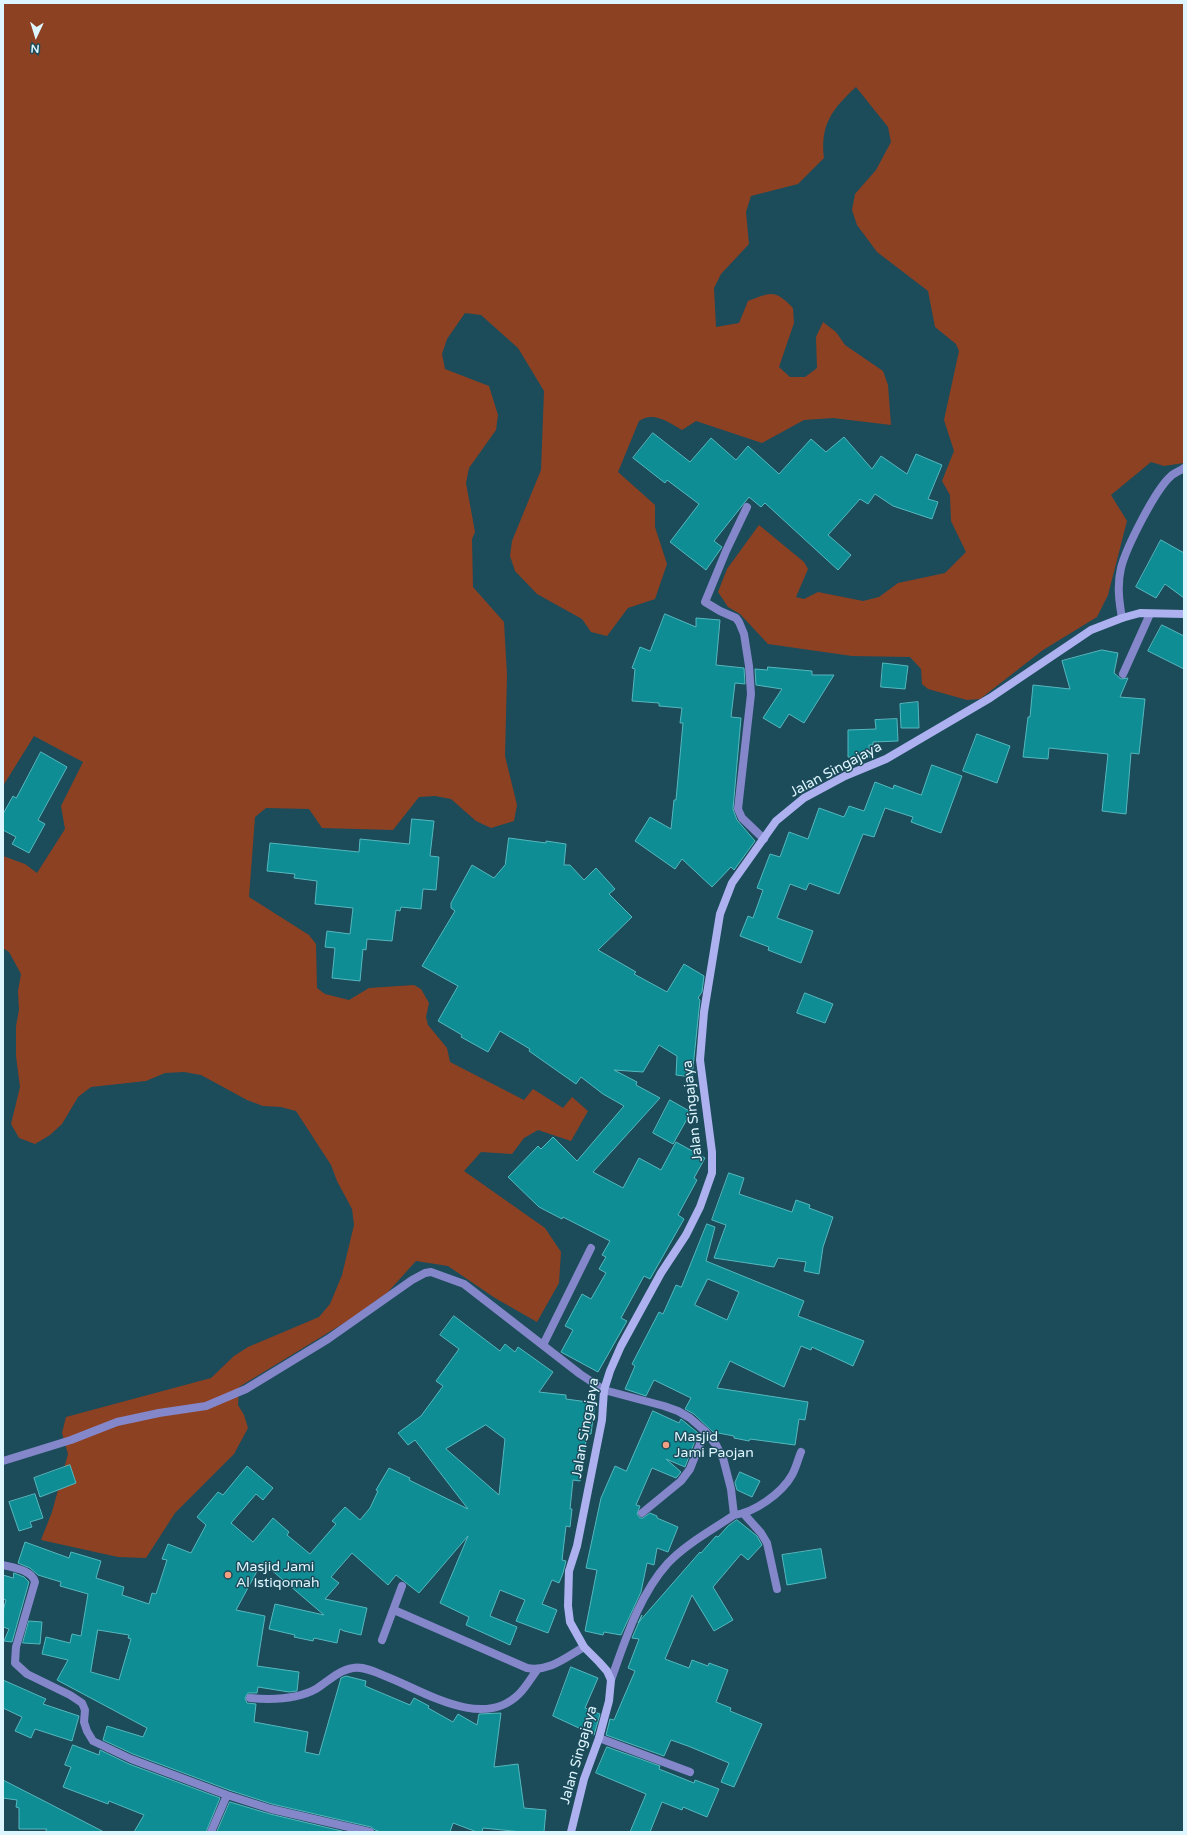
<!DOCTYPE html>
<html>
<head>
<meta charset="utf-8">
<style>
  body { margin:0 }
  #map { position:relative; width:1187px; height:1835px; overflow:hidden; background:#1c4b5a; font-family:"Varela Round",sans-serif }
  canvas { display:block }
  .frame { position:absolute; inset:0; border:4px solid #def6ff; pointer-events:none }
  .north { position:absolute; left:16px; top:16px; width:40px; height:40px; -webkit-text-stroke:3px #1c4b5a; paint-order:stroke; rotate:184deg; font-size:11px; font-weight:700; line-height:16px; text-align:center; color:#def6ff }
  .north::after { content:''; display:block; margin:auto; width:14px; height:18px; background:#def6ff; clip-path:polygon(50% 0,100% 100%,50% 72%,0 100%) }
</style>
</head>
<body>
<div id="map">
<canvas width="1187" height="1835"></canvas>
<div class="frame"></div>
<div class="north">N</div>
</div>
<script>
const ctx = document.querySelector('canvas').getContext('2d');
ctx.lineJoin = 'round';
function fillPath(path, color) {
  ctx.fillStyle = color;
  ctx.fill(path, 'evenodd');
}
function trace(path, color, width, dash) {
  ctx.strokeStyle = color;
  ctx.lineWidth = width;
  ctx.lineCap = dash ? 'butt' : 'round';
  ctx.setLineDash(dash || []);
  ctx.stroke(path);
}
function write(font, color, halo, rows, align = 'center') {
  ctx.font = font + ' "Varela Round",sans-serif';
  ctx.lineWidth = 3;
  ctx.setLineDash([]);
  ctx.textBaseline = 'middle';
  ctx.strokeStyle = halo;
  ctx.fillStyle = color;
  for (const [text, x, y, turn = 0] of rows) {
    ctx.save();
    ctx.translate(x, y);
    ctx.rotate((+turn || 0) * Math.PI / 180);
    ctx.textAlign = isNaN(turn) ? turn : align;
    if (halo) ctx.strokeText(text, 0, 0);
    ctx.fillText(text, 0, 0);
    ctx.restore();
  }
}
const green = new Path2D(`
  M3,3H1184V463L1164,466L1151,462L1111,495L1127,521L1108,595L1097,617L1043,650L980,699L967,700L928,689L922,684L921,669L910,657L852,656L768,644L740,614L728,607L718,592L727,569L759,525L804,562L808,569L796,597L804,599L818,592L863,601L879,597L898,583L945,573L966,552L951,521L950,495L942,481L954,451L944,420L959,351L956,344L935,327L928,291L877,252L857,225L852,210L855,194L876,170L891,142L888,127L856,87C832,109 820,125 824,158L798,184L751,196L746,212L749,244L721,274L714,288L716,327L739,323L748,301C771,292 775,289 793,308L794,323L779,367L790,377H805L817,368L816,337L823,322L836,332L845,345L883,371L888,385L891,425L833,418L804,420L762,443L696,421L682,430C668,422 653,411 639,421L618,472L655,505V527L667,564L655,599L628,608L607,636L591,632L582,619L537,594L515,571L510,556L512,541L541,470L544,391L518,348L481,315L465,313L447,339L442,354L445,369L489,386L498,415L496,430L469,468L466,483L475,532L472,539L473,587L504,622L507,675L505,756L517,805L514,821L491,828L476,821L451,799L435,796L419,797L393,830L322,828L309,809L266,808L255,817L249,897L309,935L316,944L317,988L325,994L349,1000L369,988L414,985L421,989L429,1003L426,1017L428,1025L447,1048L450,1062L524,1100L533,1089L563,1108L572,1097L588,1111L571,1141L538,1130L524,1138L512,1154L481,1152L464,1171L545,1228L561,1252L559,1283L537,1322L495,1298L448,1266L416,1261L388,1292L349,1320L239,1387L238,1405L244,1415L248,1428L234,1454L175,1513L146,1558L118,1557L41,1540L52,1512L68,1454L62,1433L66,1417L211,1378L234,1356L248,1347L319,1317L330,1304L342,1275L354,1225L352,1209L337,1181L331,1165L296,1111L281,1107L263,1106L247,1100L201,1075L184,1072L165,1073L146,1081L91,1087L78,1097L62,1124L50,1135L35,1144L19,1138L11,1124L20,1087L16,1056V1026L19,1010L18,991L21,974L9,952L3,948V856L25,864L37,873L65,829L61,806L83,762L34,736L3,786Z`);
const building = new Path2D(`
  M653,433L690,462L711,438L736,460L748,446L779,474L811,439L826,452L844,437L872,469L881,456L907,474L916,454L942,465L928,499L938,502L932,519L893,506L875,494L868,504L860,499L828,535L851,555L838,570L765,503L761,507L749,497L714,541L722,547L706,570L670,542L699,504L667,480L665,483L633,458Z
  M1161,540L1184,553V598L1165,584L1156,598L1136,587Z
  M665,614L696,627V618L720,620L716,665L744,668L745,684L735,683L731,717L741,718L733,809L737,820L755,841L734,870L731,867L712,887L682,859L675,869L635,841L650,817L671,829L674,800H676L683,723H680L682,708L659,706V703L632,701L635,669L632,668L640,647L650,651Z
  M1162,625L1184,636V669L1148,651Z
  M1102,650L1118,653L1114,673L1121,679L1128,678L1120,697L1145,699L1139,754L1131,753L1126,814L1102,811L1108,754L1049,748L1048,759L1023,757L1028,717H1030L1033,685L1070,689L1062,661Z
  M883,663L908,666L905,689L881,687Z
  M768,667L812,671V675H834L804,723L789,714L780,728L763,718L782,689L756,685L755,669L767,670Z
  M918,702L919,728H901L900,704Z
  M897,719L898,741L873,742V745H869L870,757H848V730L876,729L875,720Z
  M977,734L1010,746L997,783L963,771Z
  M41,752L67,767L38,820L45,824L29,853L12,844L16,837L3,830V814L13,796L16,798Z
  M932,765L962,776L941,833L911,822L913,817L885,808L874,837L863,834L839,894L809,883L806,890L790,884L777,918L813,931L801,963L768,950L769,947L740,936L748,916L753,918L763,890L757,888L770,854L780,857L789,832L808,839L819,808L844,817L849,806L864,811L875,782L893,789L894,785L921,795Z
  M412,819L434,821L430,856L439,857L436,890L423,889L421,909L401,907L400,911L396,910L392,941L367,939L366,950L363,949L360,981L332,978L335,948L325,947L327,931L350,934L353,908L315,904L317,881L294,878L295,874L267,871L270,843L359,852L360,839L409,844Z
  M509,838L546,843V841L566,844L564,865H570L584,880L596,868L615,889L609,894L632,917L598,950L636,972L634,974L667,992L684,964L704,976L702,992L698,998L700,1000L692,1077L676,1075L677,1056L659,1045L643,1072L614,1070L637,1082L636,1085L660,1098L593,1172L623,1188L639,1158L661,1170L676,1142L705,1158L694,1178L697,1180L678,1215L684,1219L650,1279L644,1276L621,1318L627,1321L598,1372L561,1352L573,1330L565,1326L582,1294L591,1299L606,1273L599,1269L606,1257L602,1255L610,1241L563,1217L562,1219L539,1207L508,1177L538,1146L541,1149L553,1137L577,1161L624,1106L603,1094L581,1077L576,1084L529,1051L530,1049L500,1031L488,1052L461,1037L462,1035L438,1021L458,986L422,966L455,911L451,908V903L472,865L494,878L505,865Z
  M805,993L833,1004L825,1023L797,1013Z
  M670,1100L691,1112L673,1144L653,1133Z
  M729,1173L744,1178L739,1194L792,1212L796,1200L810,1205L809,1208L833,1217L823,1247L819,1274L804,1271L806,1262L778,1258L774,1267L714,1258L726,1225L712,1220Z
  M707,1224L715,1227L706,1261L804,1301L798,1316L864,1341L853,1366L812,1347L811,1350L801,1346L784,1387L730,1361L717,1388L808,1402L805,1420L799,1419L795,1445L750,1439L749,1441L734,1438V1436L713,1432L694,1414L685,1409L691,1398L654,1380L646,1396L625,1389L635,1366L632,1364L659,1312L663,1314L676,1285L681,1287ZM708,1279L739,1292L727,1320L695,1305Z
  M454,1316L500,1351L505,1344L515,1352L518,1347L553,1372L539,1392L566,1395V1399L595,1403L591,1434H587L580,1481L573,1480L570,1509H572L570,1527L566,1526L562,1560L566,1561L563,1573L559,1583L552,1580L542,1604L557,1610L548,1633L516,1621L525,1600L500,1590L490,1616L517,1627L510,1645L466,1625L469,1617L440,1603L468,1536L419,1593L396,1575L388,1585L352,1553L331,1577L339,1583L325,1599L367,1608L361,1635L344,1631L340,1629L337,1643L314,1638L313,1641L294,1637L295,1635L269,1629L275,1604L324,1615L262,1562L236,1610L265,1616L257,1666L299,1672L297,1691L289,1692L258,1687L257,1693H248L245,1698L247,1703L256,1704L254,1722L308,1732L305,1752L319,1755L341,1678L346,1676L366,1681L365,1686L410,1705L414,1698L429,1706L428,1708L453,1722L458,1714L477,1725L479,1714L501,1713L494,1767L518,1764L524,1808L546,1810L544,1832H522L483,1828L482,1832H477L453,1823L450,1832H381L375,1830L371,1827L272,1804L229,1790L133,1754L103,1740L107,1726L143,1737L147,1728L57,1680L68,1660L42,1654L46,1637L70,1643L72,1634L81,1636L88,1594L60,1586L61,1582L38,1575L30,1568L18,1563L25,1542L69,1558L71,1552L101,1561L96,1578L124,1587L122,1595L149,1604L152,1593L156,1594L167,1560L162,1559L168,1544L191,1553L206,1525L197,1517L218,1492L223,1495L247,1466L273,1488L263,1500L256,1494L231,1523L253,1542L273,1518L289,1532L287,1535L310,1554L336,1524L332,1521L345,1507L360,1520L370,1508L378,1491L376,1490L389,1468L410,1478L409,1480L468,1509L415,1440L408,1445L398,1433L421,1416L443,1386L436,1381L459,1349L440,1335ZM486,1425L505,1439L499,1495L446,1449ZM98,1630L129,1635L128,1638L131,1639L119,1680L91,1672Z
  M653,1411L679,1423L681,1419L698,1433L685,1467L666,1459L681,1472L677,1477L676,1478L652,1468L636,1505L640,1506L637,1514L640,1518H643L650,1513L657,1516V1518L678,1527L668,1552L657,1548L654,1565L647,1563L641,1592L621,1635L604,1632L603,1635L585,1631L597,1570L586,1568L601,1498L615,1466L626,1471Z
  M70,1465L76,1483L40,1497L34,1478Z
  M740,1472L760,1481L752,1497L737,1490L735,1483Z
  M35,1494L43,1518L30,1522L32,1527L19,1531L9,1502Z
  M737,1520L757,1536L762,1545L748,1560L741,1554L713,1587L733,1620L714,1631L692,1595L665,1659L689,1668L692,1660L708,1666L709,1663L728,1670L716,1702L731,1708L730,1711L762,1724L734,1787L721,1782L729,1763L688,1746L671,1740L664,1756L606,1735L610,1719L614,1720L635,1671L628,1668L639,1639L632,1638L642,1615L638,1623L700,1552L701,1553L716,1536L718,1537L728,1526Z
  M821,1549L826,1578L787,1585L782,1555Z
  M14,1573L24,1577L29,1582L12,1642L4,1641L9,1629L3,1627V1611L6,1600L3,1599V1575L13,1578Z
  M29,1621L42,1622L40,1644L23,1643Z
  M571,1667L598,1678L585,1708L600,1714L594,1735L553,1716Z
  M3,1680L46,1699L43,1704L79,1716L72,1741L35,1729L31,1738L15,1731L22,1717L3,1708Z
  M73,1745L99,1755L100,1750L129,1764L220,1798L206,1832H134L144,1815L109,1801L108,1804L63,1787L71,1767L65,1765Z
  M607,1747L660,1766L659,1769L694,1783L695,1780L719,1789L707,1817L683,1807L682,1810L662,1802L650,1832H630L646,1794L596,1773Z
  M3,1780L46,1802L104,1832H45L47,1829H19V1808L16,1807L17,1800L3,1798Z
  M230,1802L270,1814L346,1832H217Z`);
const street = new Path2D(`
  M747,507L726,551L705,602L720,611L736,618L739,622L744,634L749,666L751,694L738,809L742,818L764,839
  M1122,618C1119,601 1117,585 1121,568C1126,548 1155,490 1171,476C1174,473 1180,471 1184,468
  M1123,674L1150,614
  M543,1345L591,1248
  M3,1461L71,1440L117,1422L159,1413L206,1406L246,1389L328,1339L412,1280L425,1273L431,1272L464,1284L580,1374L604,1390L664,1406L678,1411L690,1418L705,1431L716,1445L723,1458L731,1489L734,1515C712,1530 686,1544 668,1563C639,1595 625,1641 611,1680
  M642,1513L681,1481L690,1469L705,1431
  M744,1514L761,1533L767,1543L777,1589
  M734,1515C754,1513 782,1493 792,1475C796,1468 798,1459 801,1452
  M3,1565C14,1568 32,1570 35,1582L16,1647L15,1663L27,1674L70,1695L82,1703L85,1710L84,1722L87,1731L93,1741L131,1759L227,1795L271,1809L370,1832
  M394,1610L527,1668C549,1672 565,1658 584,1647
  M382,1640L402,1586
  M250,1698C272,1700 296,1700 316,1689C327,1682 339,1670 353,1668C363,1666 376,1672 385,1676C422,1690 482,1731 519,1694C526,1687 531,1678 537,1670
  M599,1738L690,1772
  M211,1832L227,1795`);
const secondary = new Path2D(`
  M571,1832L584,1779L599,1738L609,1701L611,1680L607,1671L599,1662L584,1647L570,1622L568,1606L569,1571L577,1546L602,1420L604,1390L610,1371L621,1346L661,1273L686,1235L700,1207L712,1173V1152L700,1060L704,1012L720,914L732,883L776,821L804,798L845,776L886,759L990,698L1091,630L1122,618L1140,613L1184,614`);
const markers = [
  [666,1445,4,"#f2a081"],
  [228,1575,4,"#f2a081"]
];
const streetNames = [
  ["Jalan Singajaya",836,770,-28],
  ["Jalan Singajaya",693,1111,-96],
  ["Jalan Singajaya",586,1428,-80],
  ["Jalan Singajaya",579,1755,-74]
];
const poiNames = [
  ["Masjid",674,1437],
  ["Jami Paojan",674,1453],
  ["Masjid Jami",236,1567],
  ["Al Istiqomah",236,1583]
];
fillPath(green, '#8d4123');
fillPath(building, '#0f8d94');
trace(building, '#54b8be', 1);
trace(street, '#8487ca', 8);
trace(secondary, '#adb1f0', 8);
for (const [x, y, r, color] of markers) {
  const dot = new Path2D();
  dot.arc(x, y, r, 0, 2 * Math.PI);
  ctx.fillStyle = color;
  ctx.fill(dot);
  trace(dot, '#1c4b5a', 1.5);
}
write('14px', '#def6ff', '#1c4b5a', streetNames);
write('14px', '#def6ff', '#1c4b5a', poiNames, 'left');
</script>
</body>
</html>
